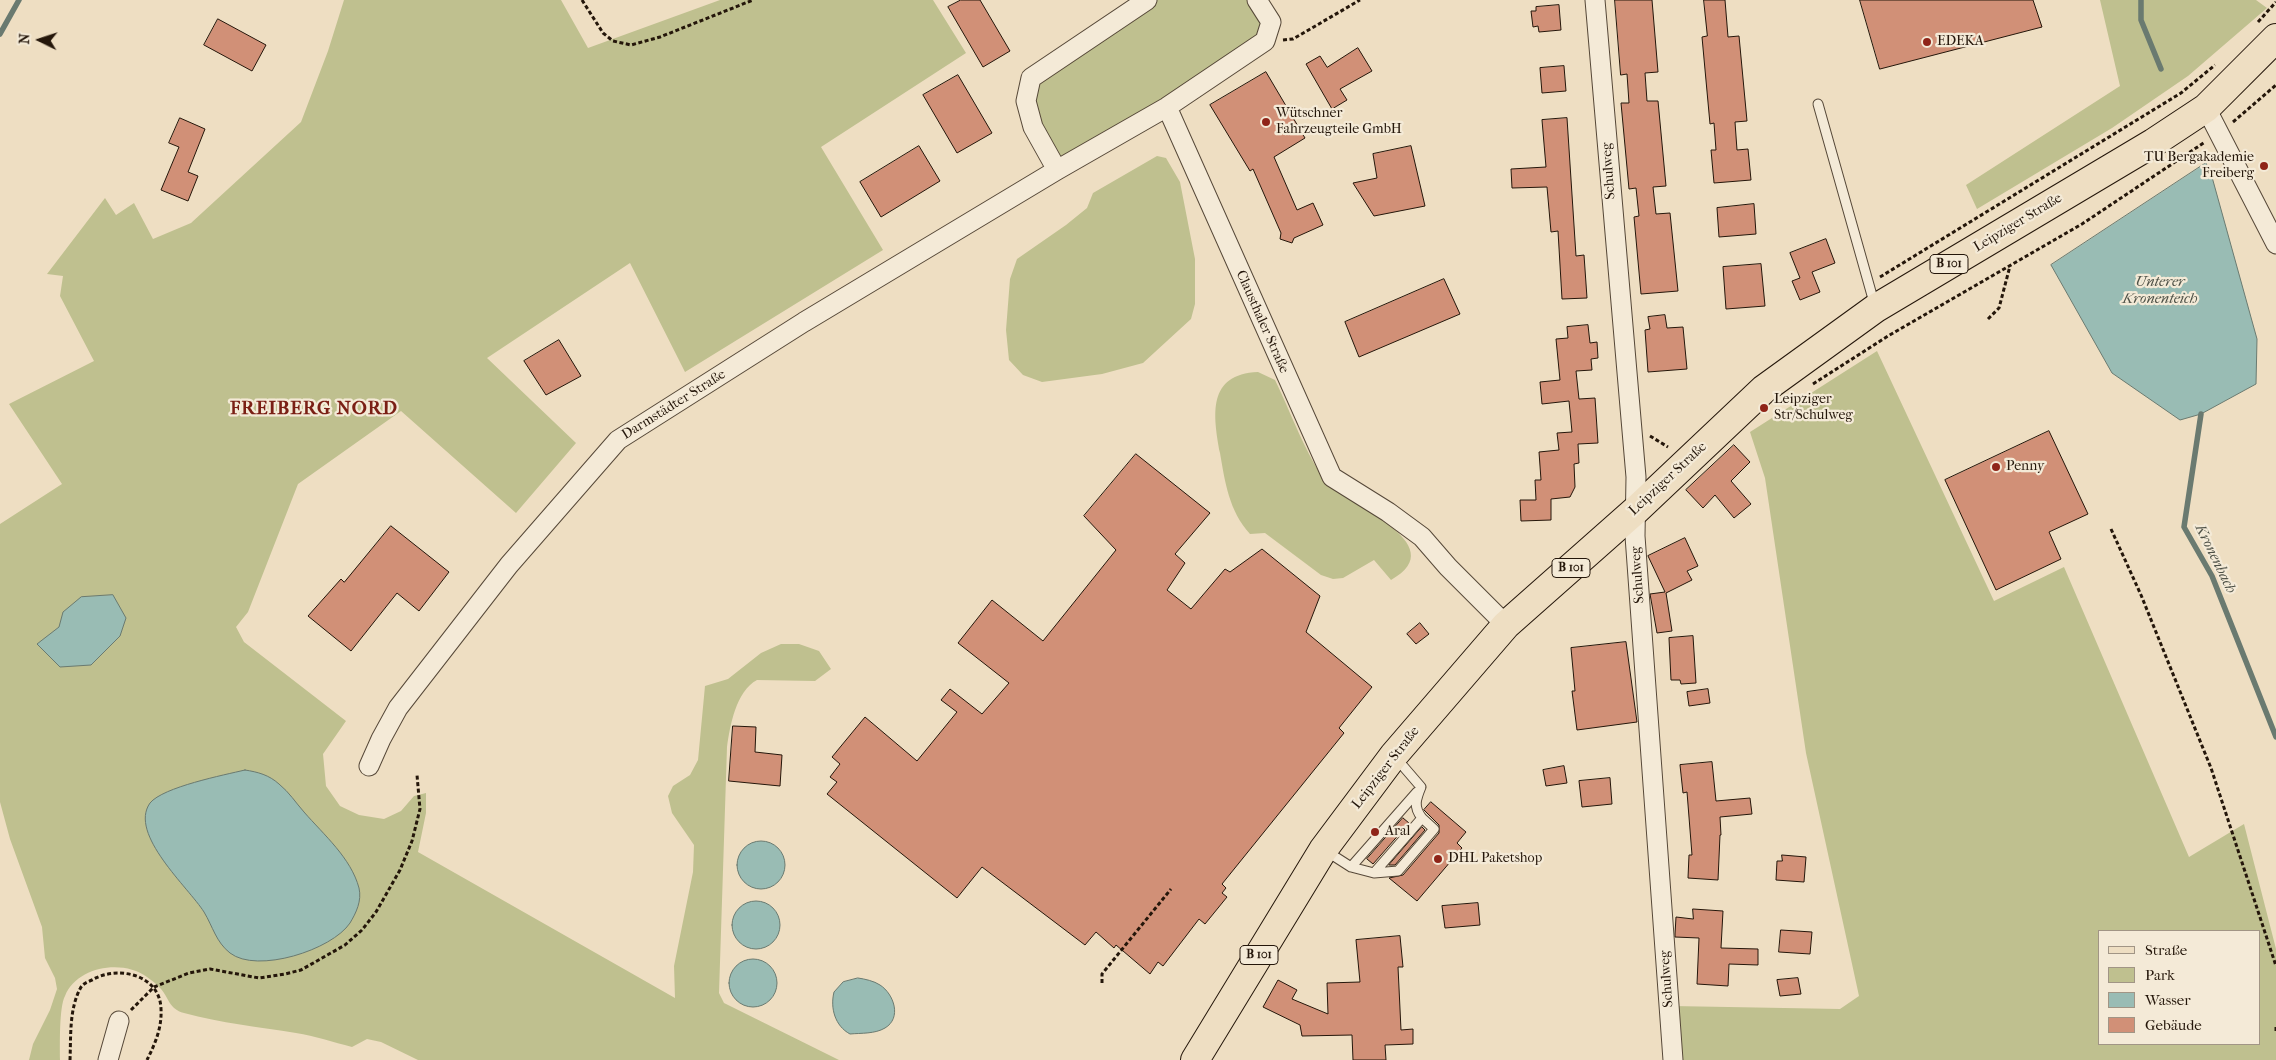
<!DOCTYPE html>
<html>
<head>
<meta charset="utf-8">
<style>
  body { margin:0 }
  #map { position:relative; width:2276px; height:1060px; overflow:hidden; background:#eedec2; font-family:"IM FELL French Canon",serif }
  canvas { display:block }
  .legend { position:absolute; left:2098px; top:930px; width:162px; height:115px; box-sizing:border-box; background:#f4ead7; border:1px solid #a19585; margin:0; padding:6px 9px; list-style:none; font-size:15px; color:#24160a }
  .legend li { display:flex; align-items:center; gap:10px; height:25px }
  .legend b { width:25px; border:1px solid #a19585 }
  .north { position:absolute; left:15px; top:15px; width:50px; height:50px; -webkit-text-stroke:4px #f4ead7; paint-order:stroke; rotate:274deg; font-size:14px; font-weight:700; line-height:20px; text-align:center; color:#24160a }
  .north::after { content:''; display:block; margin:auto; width:18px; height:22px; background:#24160a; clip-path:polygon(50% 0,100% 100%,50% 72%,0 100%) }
</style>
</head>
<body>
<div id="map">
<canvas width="2276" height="1060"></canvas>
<ul class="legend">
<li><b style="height:6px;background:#eedec2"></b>Straße</li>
<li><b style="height:14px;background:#bfc08f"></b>Park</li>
<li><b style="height:14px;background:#99bcb4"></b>Wasser</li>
<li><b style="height:14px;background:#d19077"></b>Gebäude</li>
</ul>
<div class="north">N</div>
</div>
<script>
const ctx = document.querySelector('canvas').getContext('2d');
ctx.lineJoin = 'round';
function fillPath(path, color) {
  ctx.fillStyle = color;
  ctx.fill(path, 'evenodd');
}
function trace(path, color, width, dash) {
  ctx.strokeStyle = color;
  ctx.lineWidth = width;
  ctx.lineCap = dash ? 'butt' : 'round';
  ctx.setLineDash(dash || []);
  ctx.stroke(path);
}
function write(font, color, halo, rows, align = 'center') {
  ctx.font = font + ' "IM FELL French Canon",serif';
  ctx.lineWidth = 4.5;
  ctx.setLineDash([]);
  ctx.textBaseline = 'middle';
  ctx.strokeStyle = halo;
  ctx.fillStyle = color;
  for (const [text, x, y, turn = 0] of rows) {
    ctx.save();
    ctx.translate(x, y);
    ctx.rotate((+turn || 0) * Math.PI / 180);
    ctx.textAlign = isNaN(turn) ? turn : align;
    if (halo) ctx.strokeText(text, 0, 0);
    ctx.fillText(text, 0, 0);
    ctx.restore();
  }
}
const green = new Path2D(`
  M344,0H561L588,48L720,0H933L966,53L821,147L883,250L685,372L630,263L487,358L576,443L516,513L401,411L298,484L248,612L236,627L244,642L346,721L323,754L326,786L340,806L359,815L384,819L401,811L414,796L426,793V813L418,852L675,998L674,966L693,872L694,845L672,813L668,796L673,786L690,775L698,760L705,686L728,679L761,653L781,644H799L819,651L831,669L815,681L757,680C736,691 730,726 727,747L719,993L724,1003L839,1060H418L381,1042L367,1039L352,1047C333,1042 315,1036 296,1033C259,1027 221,1023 184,1013C169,1009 169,998 161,989C157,984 151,980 147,977C123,959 77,966 65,996C59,1007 60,1045 60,1060H29L33,1044L50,1010L57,989L55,978L45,958L42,927L10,839L0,802V524L62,484L9,404L94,361L60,296L63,276L47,274L105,198L116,215L134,203L153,239L191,223L301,122L328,51Z
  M1147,0H1257L1265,41L1057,170L1033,127L1031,78Z
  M2100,0H2256L2267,8L2188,76L2112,128L1977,209L1966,185L2120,86Z
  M1157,156L1166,158L1180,182L1195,259V304L1191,319L1143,363L1102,374L1042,382L1023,375L1009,360L1006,330L1010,279L1017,259L1066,225L1087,208L1093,193Z
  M1877,351L1994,601L2064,567L2189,857L2244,824L2276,949V1060H1675L1672,1006L1840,1009L1859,996L1806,753L1765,478L1750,432ZM2100,931H2260V1044H2100Z
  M1258,372L1275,380C1289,408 1307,458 1326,481C1344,503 1456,544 1391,580L1374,560L1343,578L1333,579L1321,575L1265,533L1250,534C1229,511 1225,482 1220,453C1213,415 1207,374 1258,372Z`);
const water = new Path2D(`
  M2206,163L2212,177L2257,339L2256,384L2201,414L2180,420L2112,373L2051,265Z
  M113,595L126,618L120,636L91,665L60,667L37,644L59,627L63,612L81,597Z
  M245,770C258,772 269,775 279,784C289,792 296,803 304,812C324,835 351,858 359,888C362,901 356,913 350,923C332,950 257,974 230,953C216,942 213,927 204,912C189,888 128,834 150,803C163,787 224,775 245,770Z
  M737 865a24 24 0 1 1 48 0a24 24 0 1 1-48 0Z
  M732 925a24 24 0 1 1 48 0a24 24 0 1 1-48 0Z
  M729 983a24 24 0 1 1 48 0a24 24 0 1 1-48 0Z
  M858,978C865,979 874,981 880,985C894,994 902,1018 885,1028C875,1034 861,1033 850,1034C835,1026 830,1008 834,992L843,982Z`);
const stream = new Path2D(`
  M2141,0V20L2161,69
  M0,34L19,0
  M2201,414L2184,527L2212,576L2276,737`);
const building = new Path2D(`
  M961,0H980L1010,51L983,67L948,7Z
  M1615,0H1652L1658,72L1645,73L1647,101H1658L1666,186L1653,187L1656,214L1670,213L1678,291L1641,294L1634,217L1639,216L1636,188L1629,189L1621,103H1629L1627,74L1621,75Z
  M1704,0H1725L1728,37L1739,36L1747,121L1735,122L1737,150L1748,149L1751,180L1714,183L1711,150H1716L1714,123L1710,124L1702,37L1707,36Z
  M1860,0H2033L2042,27L1880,69Z
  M1559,5L1561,30L1539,32L1538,26L1533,27L1531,11H1536V7Z
  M218,19L266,45L252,71L204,45Z
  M1358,48L1372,71L1340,89L1347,100L1332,109L1306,64L1320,56L1327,67Z
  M1564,66L1566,91L1542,93L1540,68Z
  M1266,72L1305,138L1274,157L1297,210L1313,203L1323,225L1294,238L1292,243L1280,239L1281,233L1253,169L1250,171L1210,105Z
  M958,75L992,133L957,153L923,95Z
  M180,118L205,129L188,172L198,176L188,201L161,190L179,147L169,143Z
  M1567,118L1576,256L1584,255L1587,298L1562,299L1558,231L1551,232L1547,187L1512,188L1511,169L1546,167L1542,120Z
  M919,146L940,181L881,217L860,182Z
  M1411,146L1425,206L1374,216L1353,183L1377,178L1373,154Z
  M1754,204L1756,234L1719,237L1717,208Z
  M1826,239L1835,263L1812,272L1820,292L1800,300L1792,281L1800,278L1790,253Z
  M1761,264L1765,306L1726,309L1723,267Z
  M1444,279L1460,314L1359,357L1345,322Z
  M1665,315L1667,328L1683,327L1687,369L1648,372L1645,330L1650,329L1648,317Z
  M1588,325L1590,343L1597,342L1598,358L1591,359L1592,370L1576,371L1579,399L1595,398L1598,443L1578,444L1579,463L1574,464L1575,487L1570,497L1551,499V520L1521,521L1520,500H1536L1535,480H1541L1539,452L1559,450L1557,433L1572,432L1569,401L1542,404L1540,382L1560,380L1556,339L1568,338L1567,327Z
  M559,340L581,376L546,395L524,361Z
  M2049,431L2088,514L2049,532L2061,559L1996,590L1945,480Z
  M1734,445L1750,462L1731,481L1751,504L1734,518L1715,495L1703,508L1686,490Z
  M1136,454L1210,513L1175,554L1185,563L1167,590L1191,609L1225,569L1230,572L1262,549L1320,596L1306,632L1372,687L1339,728L1344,733L1222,884L1226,888L1222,893L1227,897L1205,924L1199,919L1163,966L1158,962L1150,974L1116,945L1114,948L1096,932L1085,945L982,867L957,898L827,794L837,782L830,777L840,764L832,757L865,717L917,761L957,712L941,700L950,689L982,714L1009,683L958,643L992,600L1043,641L1116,550L1084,516Z
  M391,526L449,572L419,611L397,593L351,651L308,616L341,579L344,582Z
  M1685,538L1698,566L1687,571L1692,580L1666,593L1672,631L1657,633L1650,594L1665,592L1648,556Z
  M1420,623L1429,634L1416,644L1407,634Z
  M1693,636L1696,683L1681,684L1680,680H1671L1669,638Z
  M1626,642L1637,722L1577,730L1572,691H1575L1571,648Z
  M1708,689L1710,703L1689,706L1687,692Z
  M733,726L756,727L755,752L782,755L780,786L729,781Z
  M1712,762L1716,801L1750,798L1752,814L1720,817L1721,835H1720L1718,880L1688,878L1689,855H1692L1687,792L1683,793L1680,765Z
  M1564,766L1567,783L1546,786L1543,770Z
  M1610,778L1612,804L1582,807L1579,781Z
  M1431,802L1466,832L1457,843L1462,848L1417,901L1389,878L1403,875L1439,833V825L1424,810Z
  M1403,818L1409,823L1373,864L1367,859Z
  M1422,827L1425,830L1395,865H1389Z
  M1782,855L1806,857L1804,882L1776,880L1777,861H1782Z
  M1478,903L1480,925L1445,928L1442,906Z
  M1693,909L1723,911L1721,948L1758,949V965L1729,964L1728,986L1697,984L1699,938L1675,937V934L1676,917L1693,919Z
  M1781,930L1812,932L1810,954L1779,952Z
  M1400,936L1403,967H1398L1401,1030L1413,1029V1044L1385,1045L1386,1060H1353L1352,1035L1302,1036L1300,1025L1263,1007L1278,980L1297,990L1292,999L1328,1014L1327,983L1360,982L1356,940Z
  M1798,978L1801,994L1780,996L1777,980Z`);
const path = new Path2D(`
  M582,0L603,33L613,41L631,45L660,37L753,0
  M2258,22L2276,2
  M1283,40L1293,39L1360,0
  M2233,122L2276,85
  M1880,277L2181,93L2215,65
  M1988,319L1999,308L2010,266
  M1813,384L1888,336L2082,224L2205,142
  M1650,436L1668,447
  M2111,529L2141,595L2211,768L2276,966
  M1102,983V974L1171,889
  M131,1010L154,987L189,973L210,969L259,978L285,974L301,970L345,945L362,930L376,912L400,870L412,841L420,809L417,775
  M2276,1027V1031
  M70,1060C71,1037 69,1010 80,989C82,984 87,982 92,980C117,965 160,974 161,1009C162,1028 155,1044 147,1060`);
const service = new Path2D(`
  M1818,104L1875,306
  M1326,851L1351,867L1374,873L1422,818C1413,807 1416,799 1421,787L1396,758
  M1351,867L1417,792
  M1374,873L1398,871L1434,829L1422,818`);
const minor = new Path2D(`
  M1595,0L1636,477L1635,536L1673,1060
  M1167,107L1332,477L1388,512L1422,537L1448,567L1506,625
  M2206,108L2276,244
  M1057,170L1033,127L1026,101L1031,78L1147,0
  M369,766L381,739L398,708L509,565L618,440L804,322L1057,170L1167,107L1265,41L1271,22L1257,0
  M108,1060L119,1021`);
const primary = new Path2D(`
  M1195,1060L1323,850L1394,755L1506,625L1636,510L1764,389L1876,308L2153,143L2206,108L2276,38`);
const markers = [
  [1927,42,5,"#8f2418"],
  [1266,122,5,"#8f2418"],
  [2264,166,5,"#8f2418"],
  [1764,408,5,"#8f2418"],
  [1996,467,5,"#8f2418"],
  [1375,832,5,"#8f2418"],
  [1438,859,5,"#8f2418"]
];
const shields = [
  [1949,264,38],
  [1571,568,38],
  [1259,955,38]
];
const shieldNames = [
  ["B 101",1949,264],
  ["B 101",1571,568],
  ["B 101",1259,955]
];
const poiNames = [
  ["EDEKA",1937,42],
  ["Wütschner",1276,114],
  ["Fahrzeugteile GmbH",1276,130],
  ["TU Bergakademie",2254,158,"right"],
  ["Freiberg",2254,174,"right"],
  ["Leipziger",1774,400],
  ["Str/Schulweg",1774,416],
  ["Penny",2006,467],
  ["Aral",1385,832],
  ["DHL Paketshop",1448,859]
];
const streetNames = [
  ["Schulweg",1609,171,-94],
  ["Leipziger Straße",2018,223,-31],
  ["Clausthaler Straße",1262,322,66],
  ["Darmstädter Straße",674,405,-32],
  ["Leipziger Straße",1668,479,-43],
  ["Schulweg",1638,575,-94],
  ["Leipziger Straße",1386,768,-52],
  ["Schulweg",1667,979,-94]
];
const waterNames = [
  ["Unterer",2160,282],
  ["Kronenteich",2160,299],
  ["Kronenbach",2215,559,64]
];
const districtNames = [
  ["FREIBERG NORD",314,409]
];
fillPath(green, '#bfc08f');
fillPath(water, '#99bcb4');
trace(water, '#6a7a70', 1);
trace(stream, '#6a7a70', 5.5);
fillPath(building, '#d19077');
trace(building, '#24160a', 1);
trace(service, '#564838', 11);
trace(minor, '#564838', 21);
trace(primary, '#24160a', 30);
trace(path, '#24160a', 3, [4, 2.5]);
trace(service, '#f4ead7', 9);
trace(minor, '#f4ead7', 19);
trace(primary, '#eedec2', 28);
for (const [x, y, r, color] of markers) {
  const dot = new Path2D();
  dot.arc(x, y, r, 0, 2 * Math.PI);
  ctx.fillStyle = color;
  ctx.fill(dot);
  trace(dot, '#f4ead7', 2);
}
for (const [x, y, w] of shields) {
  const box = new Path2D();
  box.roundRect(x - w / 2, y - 9.5, w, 19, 4);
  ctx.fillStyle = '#f4ead7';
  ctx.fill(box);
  trace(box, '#24160a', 1);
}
write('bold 12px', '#24160a', null, shieldNames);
write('14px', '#24160a', '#f4ead7', poiNames, 'left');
write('14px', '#24160a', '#f4ead7', streetNames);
write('italic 15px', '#4d5046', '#f4ead7', waterNames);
ctx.letterSpacing = '1px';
write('bold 19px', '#7a1f14', '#f4ead7', districtNames);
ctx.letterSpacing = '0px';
</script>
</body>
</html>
